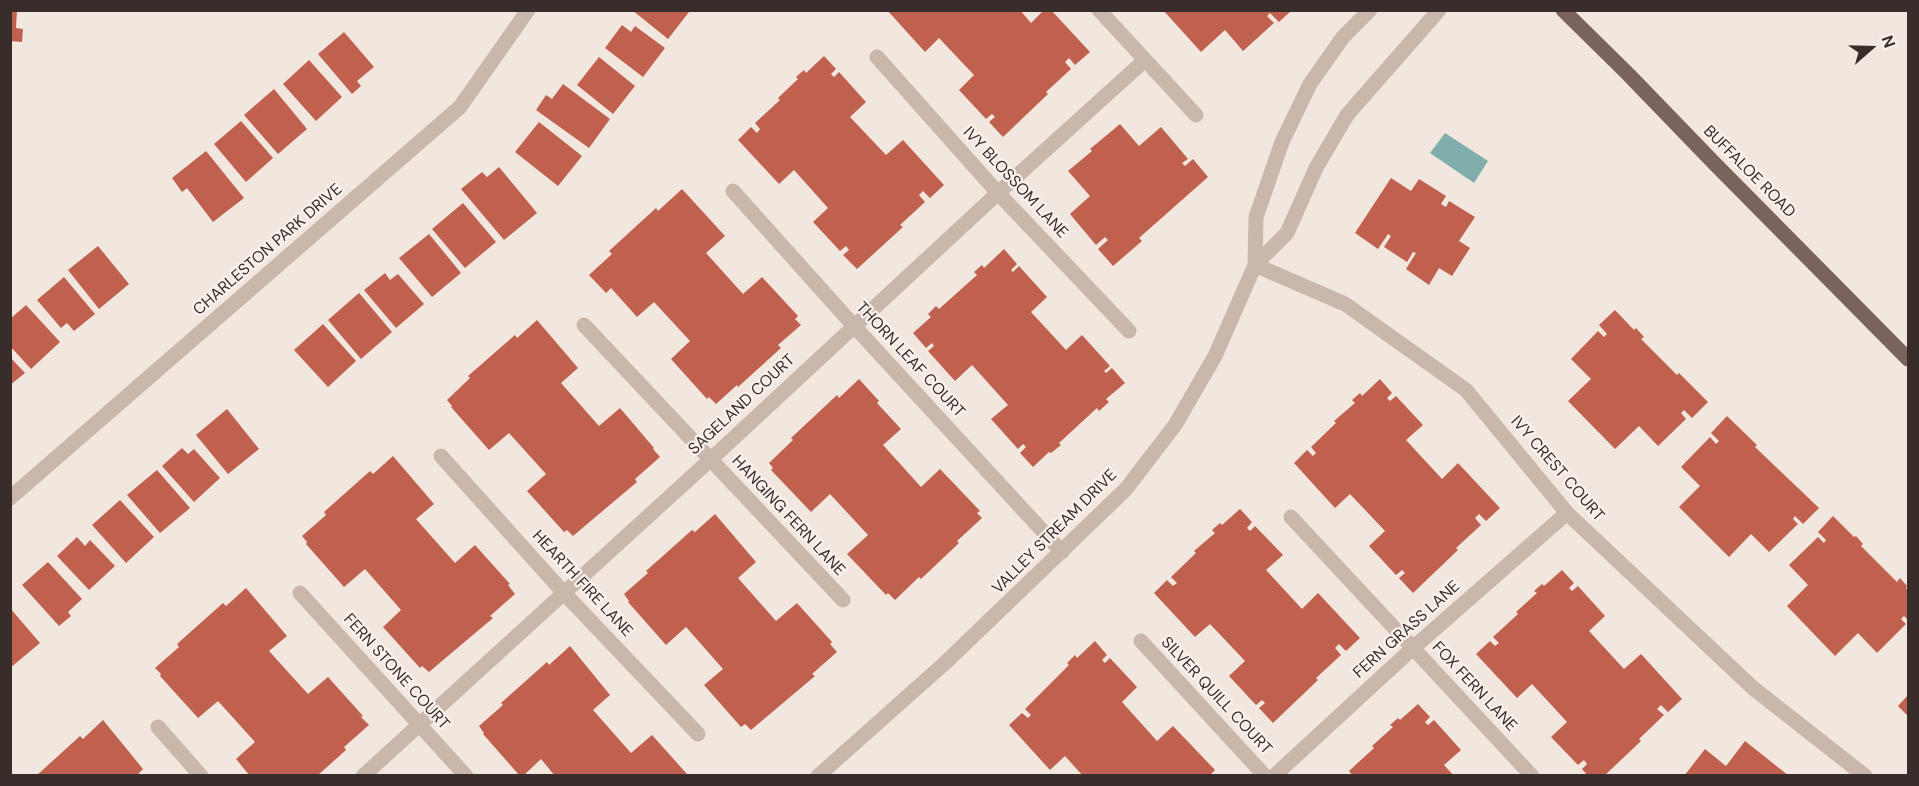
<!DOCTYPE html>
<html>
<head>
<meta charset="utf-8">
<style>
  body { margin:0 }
  #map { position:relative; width:1919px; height:786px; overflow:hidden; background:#f2e7df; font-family:"DM Sans",sans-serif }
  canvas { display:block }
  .frame { position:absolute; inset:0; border:12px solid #382d2a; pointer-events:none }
  .north { position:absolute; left:1841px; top:18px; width:60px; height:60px; -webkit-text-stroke:4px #f9f2ec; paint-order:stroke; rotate:70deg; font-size:16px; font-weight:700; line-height:24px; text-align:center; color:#382d2a }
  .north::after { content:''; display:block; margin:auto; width:21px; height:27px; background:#382d2a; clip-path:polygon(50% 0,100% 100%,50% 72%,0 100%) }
</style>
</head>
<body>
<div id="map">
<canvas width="1919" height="786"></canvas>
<div class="frame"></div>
<div class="north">N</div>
</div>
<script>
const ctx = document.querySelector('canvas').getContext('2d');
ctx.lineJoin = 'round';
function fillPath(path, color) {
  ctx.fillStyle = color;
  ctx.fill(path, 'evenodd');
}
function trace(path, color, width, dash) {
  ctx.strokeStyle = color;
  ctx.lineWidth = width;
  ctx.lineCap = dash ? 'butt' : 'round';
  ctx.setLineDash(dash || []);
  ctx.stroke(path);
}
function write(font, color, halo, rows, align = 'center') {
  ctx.font = font + ' "DM Sans",sans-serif';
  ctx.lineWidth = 4.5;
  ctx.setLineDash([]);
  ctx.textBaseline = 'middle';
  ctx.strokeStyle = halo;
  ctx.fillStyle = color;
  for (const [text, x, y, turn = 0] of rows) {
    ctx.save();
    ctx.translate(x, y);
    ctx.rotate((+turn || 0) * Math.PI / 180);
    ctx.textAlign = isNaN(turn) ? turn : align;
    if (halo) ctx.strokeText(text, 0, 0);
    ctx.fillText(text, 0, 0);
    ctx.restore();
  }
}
const water = new Path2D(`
  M1445,133L1488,161L1474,183L1430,153Z`);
const building = new Path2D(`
  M10,10H17L16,28L23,29L22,42L10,41Z
  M632,10H687L689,12L668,39Z
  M887,10H1020L1031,23L1044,10H1051L1090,52L1075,65L1069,58L1065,62L1071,69L1046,92L1048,94L1003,137L989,122L995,117L992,114L986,119L959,90L974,75L939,38L925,52Z
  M1163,10H1292L1279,22L1270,13L1267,16L1274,23L1243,51L1225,30L1201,52Z
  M622,25L631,32L635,26L665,48L643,77L605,48Z
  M344,32L374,67L357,81L361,86L352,94L318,54Z
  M824,56L836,69L831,74L834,77L839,72L866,102L850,117L886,155L903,140L944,185L930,198L923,191L919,195L925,202L900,225L903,227L857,269L843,255L849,250L846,246L840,251L813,222L828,208L794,170L779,184L738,140L751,127L757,133L760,129L755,123L780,100L778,98L798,79L796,77L804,70L806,73Z
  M599,57L635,86L613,114L577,85Z
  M309,60L342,97L316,121L283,84Z
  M563,84L610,119L589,148L536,110L546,95L552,99Z
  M274,89L307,129L278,154L244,115Z
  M241,121L273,158L246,182L214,144Z
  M539,122L582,156L558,186L515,152Z
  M1120,124L1139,146L1161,127L1188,159L1182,163L1185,166L1193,159L1208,177L1139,238L1142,241L1113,266L1098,249L1108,240L1105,237L1096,245L1070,214L1090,196L1068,171L1092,151L1090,149Z
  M206,151L244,198L213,222L187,188L182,192L172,178Z
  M499,167L537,213L504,240L461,189L482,172L487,177Z
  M1391,178L1411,191L1419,179L1446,196L1441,204L1446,207L1449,201L1475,217L1459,241L1470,248L1452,276L1439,268L1429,285L1406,269L1416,253L1413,252L1407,262L1384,247L1391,236L1388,234L1378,249L1355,233Z
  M682,189L725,236L706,253L743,294L762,277L798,316L795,319L801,325L778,345L781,348L738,387L737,385L716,404L709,397L707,399L671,359L690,341L654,302L637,317L611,288L606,293L589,275L612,254L609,251L656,208L658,211Z
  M463,203L496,242L465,268L432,229Z
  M429,234L461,273L432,297L399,258Z
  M98,246L129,284L99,309L68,270Z
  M1004,249L1017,264L1011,270L1013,272L1019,266L1047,297L1031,312L1066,350L1082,335L1110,366L1104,371L1106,373L1112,368L1125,383L1106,399L1109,402L1099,411L1097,408L1059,443L1061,445L1051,453L1049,452L1033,467L1020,453L1026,447L1023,444L1018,449L991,419L1008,405L972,365L955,381L928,351L934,346L932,343L926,348L913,333L931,317L928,314L936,306L939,309L977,275L974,272L982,265L984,268Z
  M385,273L390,280L398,274L424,304L396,328L364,290Z
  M64,277L95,314L74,331L67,323L61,328L37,300Z
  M359,293L392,332L361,359L328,320Z
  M26,305L60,342L31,369L10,346V319Z
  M1615,310L1634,330L1636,328L1644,337L1641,339L1677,375L1679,373L1708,402L1692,418L1684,410L1681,413L1686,419L1658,446L1639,426L1615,449L1568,401L1591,379L1571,359L1598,331L1604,337L1607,334L1599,325Z
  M537,320L578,368L561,383L599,426L620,408L654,448L653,449L660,457L635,479L637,482L573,536L567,530L564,532L527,491L546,474L509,433L489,450L451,407L452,406L447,400L470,378L468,376L515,335L517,338Z
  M323,324L356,361L328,387L294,350Z
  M10,357L25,373L10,385Z
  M859,379L879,401L877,403L901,429L883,445L921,487L940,469L980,511L977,513L982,518L957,541L959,543L921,579L919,577L895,600L888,593L886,595L847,554L868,535L830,494L811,512L771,470L773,468L769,463L793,440L791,438L837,395L839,398Z
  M1380,379L1392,393L1387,398L1390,401L1396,396L1423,425L1406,440L1442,479L1458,463L1500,508L1486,521L1479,514L1475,518L1481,525L1456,548L1458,550L1413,593L1399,578L1405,573L1402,570L1396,575L1369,546L1385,531L1350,494L1335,508L1294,463L1307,450L1313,456L1316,453L1311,447L1336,423L1334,421L1355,403L1352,400L1360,393L1362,396Z
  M227,409L259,449L228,474L196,435Z
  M1727,416L1757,445L1755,447L1819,508L1803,524L1795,516L1793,519L1798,524L1769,552L1751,534L1729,557L1679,507L1700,486L1681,467L1710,437L1716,444L1719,441L1711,433Z
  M182,448L188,454L194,449L220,478L194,502L162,466Z
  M393,456L434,504L416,519L455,563L475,545L510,584L508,585L515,594L490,616L493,618L429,672L422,666L420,668L383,627L401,610L365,569L344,587L306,544L307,542L302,536L326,515L324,512L370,471L373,474Z
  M157,470L190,508L160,533L127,495Z
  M120,500L154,537L126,563L92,525Z
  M1240,509L1252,522L1247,528L1250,531L1255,526L1283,555L1266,570L1302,609L1318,593L1360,638L1346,651L1339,644L1335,648L1341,655L1316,678L1318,680L1273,723L1259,708L1265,703L1262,700L1256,705L1229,676L1245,661L1210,624L1195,637L1154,593L1167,580L1173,586L1177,583L1171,577L1196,553L1194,551L1215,533L1212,530L1220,523L1222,525Z
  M715,514L756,562L738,578L776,621L797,603L832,642L830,644L837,652L812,674L815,676L751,730L745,724L741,727L704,685L723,669L686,627L666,645L628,602L629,601L624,594L648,573L646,571L692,530L695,532Z
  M1833,516L1854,537L1856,536L1863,544L1861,546L1897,582L1900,578L1907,586L1906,588L1908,591V620L1904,616L1901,619L1906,624L1877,653L1858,633L1835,656L1787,606L1808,585L1789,565L1818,537L1824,543L1826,540L1818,532Z
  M77,537L85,546L90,540L115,566L89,590L57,556Z
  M48,562L82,599L68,612L71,616L59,626L22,585Z
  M1562,570L1574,583L1569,588L1572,591L1578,586L1605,616L1589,631L1624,669L1641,654L1682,699L1668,712L1661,705L1657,709L1664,715L1639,739L1641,741L1604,776H1588L1582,769L1587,764L1584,760L1578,765L1551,737L1567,722L1532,684L1517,698L1476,654L1490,641L1495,646L1499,643L1493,637L1518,614L1516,612L1537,593L1534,591L1542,584L1544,586Z
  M246,588L287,636L269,651L308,694L328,677L363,716L361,717L369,725L344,747L346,750L317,776H250L236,759L255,742L218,701L198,718L160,676L161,674L155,668L179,647L177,644L223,603L226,606Z
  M10,608L40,643L10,668Z
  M1095,641L1107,655L1102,660L1105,663L1110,658L1137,687L1122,702L1157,741L1173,726L1215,770L1209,776H1083L1065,756L1050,770L1009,725L1022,713L1028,718L1031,715L1025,709L1069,665L1067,663L1075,655L1077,658Z
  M570,646L610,695L593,710L631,753L652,735L687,774L685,776H555L541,759L523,776H520L483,734L484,733L479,726L503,705L501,703L547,662L549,665Z
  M1908,695V716L1898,706Z
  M1418,704L1430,717L1425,722L1428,725L1434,720L1461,750L1444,765L1454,776H1353L1349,771L1374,748L1372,746L1393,727L1390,725L1398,718L1400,720Z
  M103,720L143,769L136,776H36L80,736L83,739Z
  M1745,741L1789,776H1684L1705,749L1726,766Z`);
const minor = new Path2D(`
  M1099,10L1196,115
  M877,57L998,193L1129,331
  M733,191L854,326L1062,552
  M1255,265L1345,304L1466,390L1567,513L1753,688L1865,776
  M1255,265L1256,217L1282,142L1310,84L1343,37L1370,10
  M584,325L843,600
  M441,456L563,592L698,734
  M10,498L460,107L528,10
  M1291,517L1532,776
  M300,593L466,776
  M1141,641L1265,776
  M158,727L201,776
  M363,776L710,460L998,193L1145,60
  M818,776L945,663L1126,489L1175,425L1215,356L1255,265L1287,233L1316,168L1347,115L1439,10
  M1274,776L1413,648L1567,513`);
const primary = new Path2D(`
  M1563,10L1628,74L1715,164L1908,359`);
const streetNames = [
  ["BUFFALOE ROAD",1749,172,45],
  ["IVY BLOSSOM LANE",1015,183,47],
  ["CHARLESTON PARK DRIVE",268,250,-41],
  ["THORN LEAF COURT",910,360,47],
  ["SAGELAND COURT",742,405,-43],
  ["IVY CREST COURT",1557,469,49],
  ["HANGING FERN LANE",788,516,47],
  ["VALLEY STREAM DRIVE",1055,532,-45],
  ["HEARTH FIRE LANE",582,584,47],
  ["FERN GRASS LANE",1407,630,-42],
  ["FERN STONE COURT",396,672,48],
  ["FOX FERN LANE",1474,687,47],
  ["SILVER QUILL COURT",1216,696,47]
];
fillPath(water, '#7faeac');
fillPath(building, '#c0604f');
trace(minor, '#cab7ab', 15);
trace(primary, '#79635c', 15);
write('16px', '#382d2a', '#f9f2ec', streetNames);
</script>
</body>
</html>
